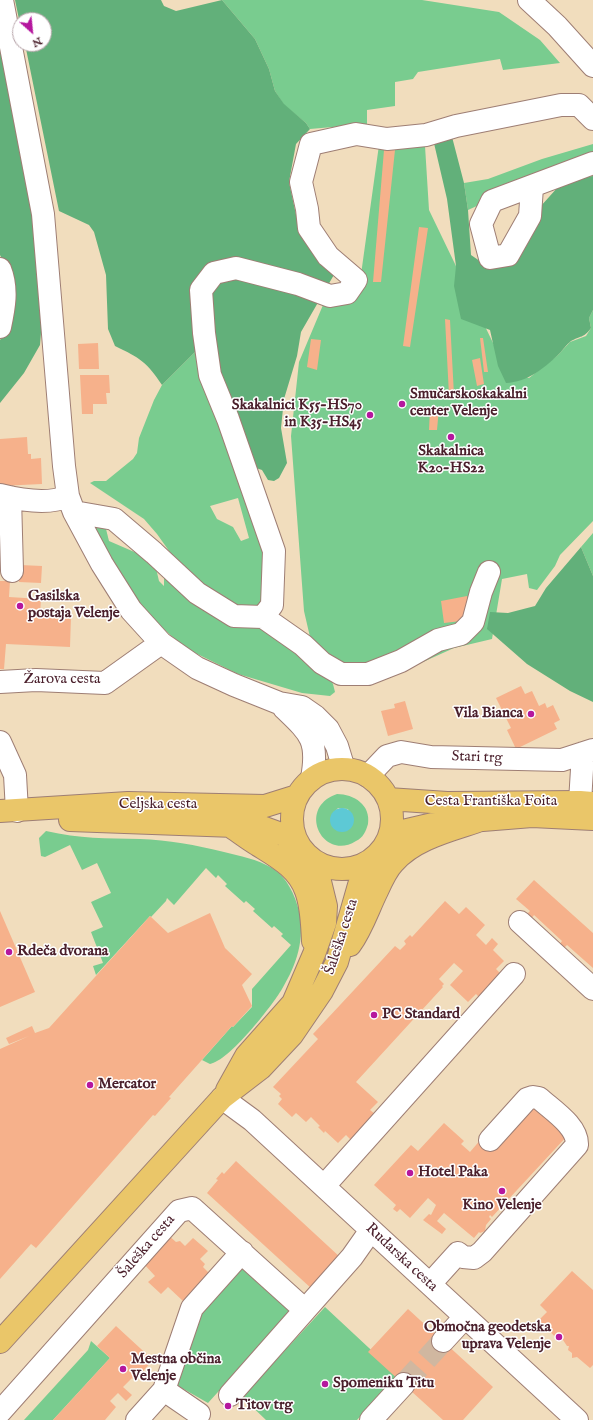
<!DOCTYPE html>
<html>
<head>
<meta charset="utf-8">
<style>
  body { margin:0 }
  #map { position:relative; width:593px; height:1420px; overflow:hidden; background:#f1ddbd; font-family:"IM FELL English",serif }
  canvas { display:block }
  .north { position:absolute; left:12px; top:12px; width:40px; height:40px; box-sizing:border-box; background:#fff; border:1px solid #b7a5aa; border-radius:50%; rotate:153deg; font-size:11px; font-weight:700; line-height:16px; text-align:center; color:#4a1f2b }
  .north::after { content:''; display:block; margin:auto; width:14px; height:18px; background:#b5179e; clip-path:polygon(50% 0,100% 100%,50% 72%,0 100%) }
</style>
</head>
<body>
<div id="map">
<canvas width="593" height="1420"></canvas>
<div class="north">N</div>
</div>
<script>
const ctx = document.querySelector('canvas').getContext('2d');
ctx.lineJoin = 'round';
function fillPath(path, color) {
  ctx.fillStyle = color;
  ctx.fill(path, 'evenodd');
}
function trace(path, color, width, dash) {
  ctx.strokeStyle = color;
  ctx.lineWidth = width;
  ctx.lineCap = dash ? 'butt' : 'round';
  ctx.setLineDash(dash || []);
  ctx.stroke(path);
}
function write(font, color, halo, rows, align = 'center') {
  ctx.font = font + ' "IM FELL English",serif';
  ctx.lineWidth = 3;
  ctx.setLineDash([]);
  ctx.textBaseline = 'middle';
  ctx.strokeStyle = halo;
  ctx.fillStyle = color;
  for (const [text, x, y, turn = 0] of rows) {
    ctx.save();
    ctx.translate(x, y);
    ctx.rotate((+turn || 0) * Math.PI / 180);
    ctx.textAlign = isNaN(turn) ? turn : align;
    if (halo) ctx.strokeText(text, 0, 0);
    ctx.fillText(text, 0, 0);
    ctx.restore();
  }
}
const green = new Path2D(`
  M222,0H422L499,12L540,40L560,63L503,70L500,59L418,72L413,79L395,82V106L367,110V124L310,129L306,123L284,105L275,91L269,69L255,39Z
  M593,144V153L468,210L464,183L488,179L542,159Z
  M379,145L425,146L429,210L507,372L529,378L558,355L570,342L586,336L591,328L589,318L593,310V521L560,555L555,566L537,590L529,588L527,574L502,579L492,639L454,648L394,675L316,663L304,611L291,436L299,362L323,305L358,296Z
  M202,345L267,559L261,606L242,613L194,586L157,534L144,519L90,483L94,481H106L133,459L137,453L139,438L154,400L162,385ZM238,498L249,538L241,541L233,527L217,519L210,506Z
  M90,516L112,530L106,529L109,541L146,557L155,564L159,581L164,586V573L277,633L329,677L333,684L335,692L330,696L302,693L238,674L185,648L158,624L135,598L94,531Z
  M593,533V576L581,547Z
  M337,794C354,794 371,805 368,824C366,831 363,838 356,841C323,862 296,808 337,794ZM338,808L348,809L353,824L346,831L336,830L331,816Z
  M46,831C80,839 106,838 140,839C168,840 196,845 224,852C240,856 257,859 272,868C287,877 295,895 299,911C305,939 297,964 282,989C272,1006 229,1061 210,1064L202,1060L232,1026L233,1027L252,1007V989L291,945L281,936L283,934L274,926L272,928L253,911L255,909L246,901L244,903L225,886L227,884L218,875L216,878L206,868L174,905L167,898L166,901L151,917L150,916L96,975L93,966L103,963L91,932L103,927L91,902L111,893L97,863L82,870L70,845L45,857L41,856L39,838Z
  M242,1263L293,1309L208,1403L173,1383L198,1312Z
  M325,1307L398,1375L357,1420H266L242,1397Z
  M91,1341L110,1358L53,1420H24L88,1350Z`);
const forest = new Path2D(`
  M15,0H161L164,6L176,11L222,0L255,39L269,69L275,91L284,104L306,123L310,129L296,144L289,182L298,224L335,273L301,332L297,356L284,399L281,428L287,463L279,478L274,481L268,480L262,470L256,468L202,345L162,385C147,362 140,358 115,346L108,329L106,275L94,232L89,225L59,211L25,44H44V20H20V24Z
  M0,34L34,201L43,308L40,345L24,373L0,403V340L4,335V263L0,255Z
  M451,133L464,183L468,210L471,255L487,266L558,187L583,177L593,176V310L589,318L591,328C584,338 580,336 571,341C566,345 562,351 558,355C543,369 527,382 506,383L498,366L490,330L461,319L454,286L456,266L447,199L433,139Z
  M581,547L593,576V702L570,691L527,664L487,629L490,612L508,613L535,606L546,588Z`);
const water = new Path2D(`
  M330 820a12 12 0 1 1 24 0a12 12 0 1 1-24 0Z`);
const building = new Path2D(`
  M384,150H395L381,282H373Z
  M419,227L428,228L410,347L403,346Z
  M445,319L450,320L454,395H449Z
  M480,338H483L488,372H484Z
  M311,339L321,340L317,370L307,367Z
  M98,343L99,369H79L78,344Z
  M480,358L484,384L477,386L472,360Z
  M80,375H109L110,393H106L107,404H93V414H82Z
  M439,408L437,430H429L430,409Z
  M27,437L28,454H31V459L41,458L42,484L0,486V439Z
  M20,565L42,566L41,583L19,582Z
  M0,581H10L9,597L41,599L40,614L71,616L70,647L6,644L4,669H0Z
  M467,596L470,620L444,623L441,601Z
  M521,686L525,694L532,691L539,706L545,703L547,708L553,705L560,720L554,723L557,729L516,749L507,730L511,728L496,698Z
  M405,701L413,729L388,736L381,711L395,708L394,704Z
  M534,880L593,933V968L567,945L563,949L559,945L562,941L534,915L531,919L526,915L530,911L516,899Z
  M445,901L459,914L466,907L485,925L476,935L486,945L492,938L498,944L493,950L504,961L496,969L501,974L479,997L476,994L468,1002L450,985L463,971L454,963L439,979L444,984L442,986L443,987L356,1082L378,1102L370,1110L375,1114L351,1140L346,1135L338,1143L325,1131L324,1133L318,1127L320,1126L311,1117L306,1122L296,1113L292,1117L278,1104L282,1099L279,1096L281,1094L273,1087L318,1039L313,1034L395,946L400,950L406,944L404,941L410,935L412,937Z
  M0,911L35,992L0,1007Z
  M210,913L225,948L252,974L242,985L252,1006L233,1027L232,1026L169,1097L171,1098L155,1116L153,1115L36,1248L31,1244L0,1279V1049L29,1036L9,1044L6,1038L32,1026L35,1033L49,1028L150,916L168,933Z
  M533,1103L568,1135L492,1217L490,1215L489,1217L491,1219L486,1225L485,1231L480,1233L479,1232L474,1238L444,1213L437,1221L446,1229L442,1234L423,1220L429,1214L431,1215L436,1205L428,1198L410,1218L400,1209L397,1212L393,1209L396,1205L374,1185L411,1145L418,1151L444,1123L464,1141L461,1144L470,1152L482,1138Z
  M236,1161L341,1258L312,1289L207,1193L218,1180L216,1179L222,1172L224,1174Z
  M168,1235L176,1242L180,1241L185,1246L193,1238L208,1251L200,1259L205,1264L203,1267L209,1273L197,1294L193,1290L183,1301L168,1287L161,1294L148,1282L155,1276L143,1263Z
  M572,1271L593,1290V1365L590,1368L577,1357L572,1358V1353L568,1350L569,1346H567L563,1340L559,1341L539,1320L547,1312L540,1305Z
  M408,1309L493,1387L463,1420H443L368,1352Z
  M116,1326L153,1360L135,1380L132,1378L123,1387L132,1395L126,1401L118,1393L110,1401L116,1407L105,1420H53L110,1358L97,1346Z`);
const minorTunnel = new Path2D(`
  M404,1384L443,1341`);
const minor = new Path2D(`
  M2,0L43,214L64,466L68,496L74,512L102,564L131,610L161,643L197,668L234,685L279,703L302,707L315,716L328,729L337,746L344,769
  M529,0L557,26L593,66
  M532,187L530,216L508,255L490,258L481,224L492,201L593,163
  M0,269C8,289 4,308 0,327
  M0,495C20,500 49,505 68,496
  M10,497L12,571
  M74,512L114,519L154,553L197,593L234,616L263,617L272,605L274,551L228,419L210,375L204,333L201,290L214,273L236,268L298,284L330,296L347,293L356,280L328,256L309,228L307,209L301,182L311,144L356,134L387,139L426,135L456,126L561,105H579L593,119
  M263,617L303,645L322,663L341,674H368L401,661L438,640L461,634L473,622L481,592L489,572
  M0,682L36,680L105,683L161,643
  M284,708C310,733 319,740 312,778
  M0,742L15,775L17,811
  M368,776L387,756L401,752L431,757L562,760L593,750
  M580,802L583,753
  M520,922L593,989
  M222,1098L252,1120L577,1420
  M324,1186L514,974
  M430,1284L458,1253L463,1257L474,1258L482,1252L577,1145C578,1126 552,1110 539,1098L533,1097L527,1099L490,1140
  M443,1341L465,1317
  M230,1395L305,1310
  M0,1412L179,1211L192,1208L305,1310L352,1257L371,1230
  M199,1414L164,1390L192,1308L242,1252
  M137,1420L164,1390
  M371,1420L404,1384`);
const major = new Path2D(`
  M292 819a50 50 0 1 1 100 0a50 50 0 1 1-100 0Z
  M388,799L447,803L580,802L593,803
  M0,811L128,803L265,806L297,796
  M70,820L262,827L284,835L302,850
  M230,826C239,832 248,839 258,845C277,857 298,868 306,891C312,907 312,924 313,941
  M390,834L433,824L532,816L593,819
  M350,945C362,929 368,909 377,891C381,882 387,869 394,862C415,838 452,830 481,820
  M227,1090L246,1056L293,1003L314,954L325,923L326,906L315,861
  M0,1342L222,1098L261,1068L292,1035L322,991L337,962L359,885L374,858`);
const markers = [
  [402,404,4,"#b5179e"],
  [370,415,4,"#b5179e"],
  [451,437,4,"#b5179e"],
  [20,606,4,"#b5179e"],
  [531,714,4,"#b5179e"],
  [9,952,4,"#b5179e"],
  [374,1015,4,"#b5179e"],
  [90,1085,4,"#b5179e"],
  [410,1173,4,"#b5179e"],
  [502,1191,4,"#b5179e"],
  [559,1337,4,"#b5179e"],
  [123,1369,4,"#b5179e"],
  [325,1384,4,"#b5179e"],
  [228,1406,4,"#b5179e"]
];
const poiNames = [
  ["Smučarskoskakalni",410,395],
  ["center Velenje",410,412],
  ["Skakalnici K55-HS70",362,406,"right"],
  ["in K35-HS45",362,423,"right"],
  ["Skakalnica",451,452,"center"],
  ["K20-HS22",451,469,"center"],
  ["Gasilska",28,597],
  ["postaja Velenje",28,614],
  ["Vila Bianca",523,714,"right"],
  ["Rdeča dvorana",17,952],
  ["PC Standard",382,1015],
  ["Mercator",98,1085],
  ["Hotel Paka",418,1173],
  ["Kino Velenje",502,1206,"center"],
  ["Območna geodetska",551,1328,"right"],
  ["uprava Velenje",551,1345,"right"],
  ["Mestna občina",131,1360],
  ["Velenje",131,1377],
  ["Spomeniku Titu",333,1384],
  ["Titov trg",236,1406]
];
const streetNames = [
  ["Žarova cesta",62,680],
  ["Stari trg",477,758,2],
  ["Cesta Františka Foita",491,802],
  ["Celjska cesta",158,805],
  ["Šaleška cesta",342,937,-72],
  ["Šaleška cesta",147,1247,-49],
  ["Rudarska cesta",401,1258,43]
];
fillPath(green, '#79cc8f');
fillPath(forest, '#62b07a');
fillPath(water, '#5dc9d5');
fillPath(building, '#f6b18b');
trace(minorTunnel, '#d0b7a0', 22, [22, 11]);
trace(minor, '#9e7e74', 24);
trace(major, '#9e7e74', 24);
trace(minor, '#fff', 22);
trace(major, '#eac669', 22);
for (const [x, y, r, color] of markers) {
  const dot = new Path2D();
  dot.arc(x, y, r, 0, 2 * Math.PI);
  ctx.fillStyle = color;
  ctx.fill(dot);
  trace(dot, '#fff', 1.5);
}
write('bold 15px', '#4a1f2b', '#fff', poiNames, 'left');
write('15px', '#4a1f2b', '#fff', streetNames);
</script>
</body>
</html>
